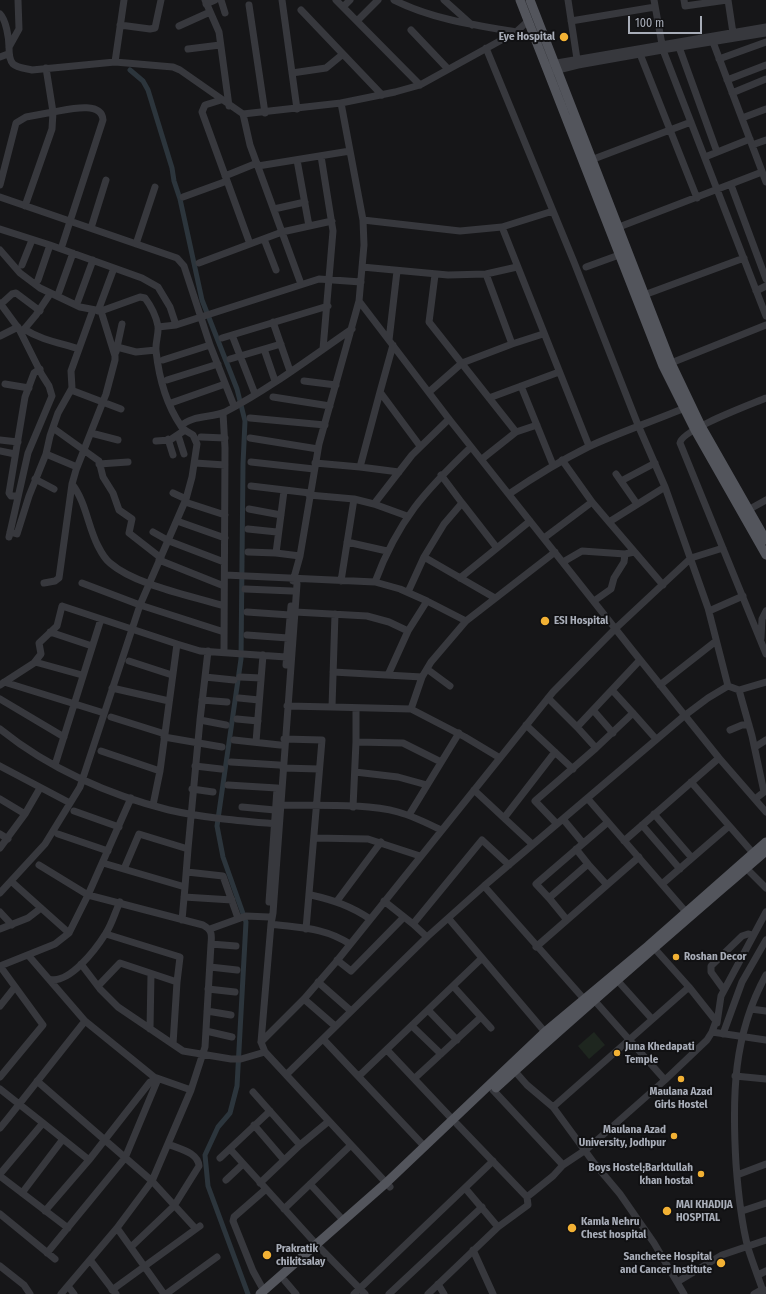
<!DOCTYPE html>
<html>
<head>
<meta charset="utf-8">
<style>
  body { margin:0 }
  #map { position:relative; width:766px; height:1294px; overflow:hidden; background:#161618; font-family:"Fira Sans Condensed",sans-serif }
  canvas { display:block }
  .scale { position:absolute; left:628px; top:16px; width:74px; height:18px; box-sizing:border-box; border:2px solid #a8adb8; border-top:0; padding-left:5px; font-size:12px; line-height:14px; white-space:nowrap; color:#a8adb8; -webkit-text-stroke:3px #111113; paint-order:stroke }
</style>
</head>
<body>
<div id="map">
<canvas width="766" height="1294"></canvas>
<div class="scale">100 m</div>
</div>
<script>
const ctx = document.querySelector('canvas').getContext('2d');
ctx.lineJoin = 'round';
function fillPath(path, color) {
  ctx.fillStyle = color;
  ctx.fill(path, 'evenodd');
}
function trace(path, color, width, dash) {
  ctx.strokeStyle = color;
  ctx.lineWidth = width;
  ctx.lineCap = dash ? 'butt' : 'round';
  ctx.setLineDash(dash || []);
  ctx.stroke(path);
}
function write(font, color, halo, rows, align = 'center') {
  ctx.font = font + ' "Fira Sans Condensed",sans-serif';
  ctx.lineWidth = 4;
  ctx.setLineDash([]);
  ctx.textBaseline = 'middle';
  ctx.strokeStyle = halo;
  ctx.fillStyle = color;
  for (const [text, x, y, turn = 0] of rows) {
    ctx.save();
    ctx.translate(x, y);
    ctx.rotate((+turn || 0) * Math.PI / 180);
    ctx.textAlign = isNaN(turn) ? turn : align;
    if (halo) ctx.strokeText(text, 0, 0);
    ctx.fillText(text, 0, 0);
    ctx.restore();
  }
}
const green = new Path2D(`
  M594,1032L605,1045L589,1059L578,1046Z`);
const canal = new Path2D(`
  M130,70L143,81L148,90L172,168L174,181L180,199L202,300L237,389L245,421L243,464L241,659L217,826L223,857L246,922L237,1086L230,1113L218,1127L205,1155L208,1186L248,1294`);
const minor = new Path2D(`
  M205,0L219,32L229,106
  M221,0L225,13
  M282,0L297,109
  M336,0L420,85
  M394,0C432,19 474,25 516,32
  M444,0L472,25
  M568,0L577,59
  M654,0L663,50L766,316
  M684,0L685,6L727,0
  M728,0L733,33
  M206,4L215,0
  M249,5L265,113
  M343,7L350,0
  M301,10L382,95
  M0,14C6,20 9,38 9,47C9,67 14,66 32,70L115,62L173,67L180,70L243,114L341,103
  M357,21L378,0
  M571,21L655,7
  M527,22L516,32L420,85L395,92L341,103L363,220L364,245L359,301L449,419L633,651L719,758L766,812
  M120,25L150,29L155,28L161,0
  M179,26L210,12
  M411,30L448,69
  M713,42L766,182
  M9,47L19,29L18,0
  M679,47L717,152
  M188,49L220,45
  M640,54L697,198
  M0,57L8,54
  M719,59L766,42
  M115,62L124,0
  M551,64L766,27
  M46,68L53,112C66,110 102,100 103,120L61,249
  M554,71L578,65L668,49L766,33
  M292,73L326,68L343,54
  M727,80L766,65
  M732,93L766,79
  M221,100L205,105L202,112L250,244
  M243,114L250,145L301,284
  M742,118L766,109
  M752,145L766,140
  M321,156L333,231L323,349
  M705,157L750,139
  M297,160L309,226
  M591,160L691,122
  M258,166L350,151
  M225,176L257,163
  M0,185L16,123L26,117L53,112L52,129L25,206
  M731,185L766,279
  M0,197L177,258L184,266L210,345
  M183,197L227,181
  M274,209L305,202
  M553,211L502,227L589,446
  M363,220L460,231L502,227
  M619,227L762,172
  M91,228L106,180
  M0,229L50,245L142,278L158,287L170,307L176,325L319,279L361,282
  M264,239L276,270
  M136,244L155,187
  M0,250L20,273L40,288L80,307L101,311L140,297L145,298C151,306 156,316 158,326C159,334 155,343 156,351C159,378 166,404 181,426
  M199,263L282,232L332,221
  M22,265L32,240
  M362,267L448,275L486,274L517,267
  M586,267L619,255
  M435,275L429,322L516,432L482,459
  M38,280L50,245
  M756,291L766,286
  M59,292L73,253
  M644,295L744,258
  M78,301L93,260
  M0,303L19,329L42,375L49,386L52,396L28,453L9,537
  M1,304L12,294L16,293L40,311
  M98,311L114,268
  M101,311L115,356V360L106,394L76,470L72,484C86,502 88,527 98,546C101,552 105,559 110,563C135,585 192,596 224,606
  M273,322L290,371
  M158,327L176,325
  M24,329C41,340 60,343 79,349
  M21,333L36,315L50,294
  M232,335L255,394
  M0,336L18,327
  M222,338L328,306
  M389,340L397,271
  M512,344L543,334
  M393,345L380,392L420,446
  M117,347L136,352L156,350
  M264,349L275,381
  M116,352L122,324
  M230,359L281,344
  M163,360L210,345L234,406
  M671,363L766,325
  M167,380L218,364
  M304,381L336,385
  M5,384L29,388
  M521,386L553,465
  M71,390L121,409
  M429,392L462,363L512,344L486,274
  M273,397L330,406
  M489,398L559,372
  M766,398C752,404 681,430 680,443L766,654
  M171,403L225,384
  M223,413L225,448L224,652
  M250,418L325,425
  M53,428L99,461L103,477L113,493L119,510L132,519L129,533L161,558
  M516,432L537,425
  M91,433L118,440
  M178,435L184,454
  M201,437L225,438
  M250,438L318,449
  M168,439L173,455
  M0,440L18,442
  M156,441L170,440L185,430
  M0,451L15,454
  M46,454L77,467
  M251,462L314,469
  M195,463L225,465
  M315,463L360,467L380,392
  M99,464L128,462
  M360,467L399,472
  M616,474L637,504
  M441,475L462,503L444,524L424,557L495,598
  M35,479L54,489
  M621,481L655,463
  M251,486L310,493
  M173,493L186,499
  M509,494C534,477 560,461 588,447C620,432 654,421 687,407
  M309,495L354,499L374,504L407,516
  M18,496H11L9,493L25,397L34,373L40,369
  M185,502L225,515
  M592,502L609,522L665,487
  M462,503L497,548L530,521
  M374,504L412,455L449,419
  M249,509L281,515
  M748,510L766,500
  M177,521L225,538
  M609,522L663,585
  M248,529L277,532
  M10,532L17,534L29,496L46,454L50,436L58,413L72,388L71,371L93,310
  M153,532L169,541L224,562
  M544,538L592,502L562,460
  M347,542L387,551
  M248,552L276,553L300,556
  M276,553L284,491
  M159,560L224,586
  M563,562L582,551L625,554L634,552
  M225,575L375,582C398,520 425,491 471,447
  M295,578L297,584L273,913L271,924L261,1042L265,1052L390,1187
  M460,578L497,548
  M293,581L300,556L319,444L359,301
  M341,581L354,499
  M44,583L55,581L59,578L72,484
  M82,583L140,605L224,632
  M245,589L292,591
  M408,592L424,557
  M427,601L466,621L555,552
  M594,601L611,589L614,578L624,562L625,554
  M709,611L743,596
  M247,612L290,615
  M295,612L367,616L389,622L408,631L427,601L400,589L375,582
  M335,614L332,707L411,709L465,737L500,758
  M50,632L92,646
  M247,635L288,638
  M761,638L762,619L766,611
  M177,644L200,651L286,657
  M129,661L172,675
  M35,662L82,675
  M286,665L291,606
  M427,669L450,686
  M333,672L422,677
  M388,675L408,631
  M205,677L234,680
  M240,677L261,678
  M4,682L104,713
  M0,685L34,663L41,654L39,643L57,626L62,606L177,644L160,771
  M660,685L716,641
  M728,686L739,690L766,682
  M112,688L169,701
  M612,690L633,713
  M739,690L752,736L764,792L755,799
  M239,698L259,700
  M548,698L577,727
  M0,699L64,737
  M202,700L227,702
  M287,706L332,707
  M356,708V742L403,743L441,762
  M411,709L422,677L431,662L466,621
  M593,710L613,733
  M111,717L165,734
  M237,719L258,721
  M200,720L208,651
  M526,725L573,769
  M0,729C48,768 109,795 169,810C204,818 241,821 277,824
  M730,730L742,725H749
  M164,737L222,747
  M284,739L322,740L306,929
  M234,740L280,745
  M256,742L263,655
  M755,747L766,740
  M596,748L633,713L656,739
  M101,751L160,771L153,805
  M231,762L279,765
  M55,765L101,619
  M0,766L70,803
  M195,766L221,769
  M283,768L319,769
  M355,772L398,777L427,785
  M691,782L753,853
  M228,785L277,788
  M192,789L213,792
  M474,790L504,818
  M0,799L25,814
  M588,799L686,912
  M280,805C314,806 367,803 398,812C413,816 427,823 441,830
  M242,807L275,810
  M353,807L356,742
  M74,811L119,827
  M654,814L692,858
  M409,815L459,733
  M563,819L583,843
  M557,824L535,801L596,748L577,727L640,660
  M642,825L680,869
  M0,834L8,839
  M58,834L108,851
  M314,838L368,839L420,856
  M624,841L719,758
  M532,844L504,818L555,752
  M0,848L25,814L40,788
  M188,849L200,720L226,725
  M576,849L588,864
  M103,863L185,887L182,920
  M39,865L88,895L131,798
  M746,868L766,888
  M124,869L139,834L188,849L185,887
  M187,872L223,876L238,918
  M12,882L69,933L88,895L203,925C212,930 212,934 211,944L205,1047L191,1090
  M662,884L729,826
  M484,886L584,999
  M0,893L45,844L80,787L140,605L186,499L192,477L197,444L193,435L183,429L181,426C192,415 212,418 225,412C269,389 310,358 352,329
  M311,895C333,900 351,906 370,919
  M184,897L232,900
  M549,898L536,884L608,822
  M337,901L381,842
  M384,901L413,924
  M269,902L277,789
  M0,912L12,925
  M449,919L545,1032
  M567,920L549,898L588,864L607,885
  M271,924C300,928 324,927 350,944
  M0,929L28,918L41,908
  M210,929L246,916L269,917
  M106,934L180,957L177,982
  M427,937L413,924L482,840L509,865
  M211,944L236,946
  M536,947L639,857
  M655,949L689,987
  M28,955L85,1021
  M337,960L351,971L404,917
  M81,964L100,989L118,1007L183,1051L231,1059H241L265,1052
  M0,966L55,944L69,933
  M210,967L237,970
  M49,979C69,985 96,949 106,933C112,924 115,912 120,902
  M617,980L652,1019
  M318,982L351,1011
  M98,986L120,963L177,982L173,1044
  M208,989L235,992
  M724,990L711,972V966L742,936L748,934L752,935
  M304,999L335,1026
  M594,1000L665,1080
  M0,1006L15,987
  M751,1009L766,1011
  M428,1010L457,1040
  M207,1011L231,1015
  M481,1017L491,1028
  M717,1023L721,996L766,912
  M412,1026L441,1054
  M150,1029L151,974
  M206,1031L232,1037
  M723,1034L742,982L766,940
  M323,1039L425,1147
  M261,1042L304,999L336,962L553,692L615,629L691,558L723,548
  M387,1050L453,1120
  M512,1068L527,1085L553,1107L594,1163L620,1194L654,1243L684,1294
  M287,1074L427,937L484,886L684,716L708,698L728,686L708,608L665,487L638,425L574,262L486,48
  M359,1076L482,958
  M735,1076L766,1079
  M0,1077L43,1025L0,966
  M415,1078L481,1017L453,986
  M0,1089L43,1123
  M493,1090L563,1165
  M253,1092L300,1145L329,1121
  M553,1107L689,987L716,1021L712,1032
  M457,1124L527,1197
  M254,1125L284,1160
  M0,1128L9,1117L85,1021L154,1077L191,1090L152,1181L37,1081
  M230,1149L317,1245
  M220,1158L270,1111
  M0,1174L43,1123L89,1160L150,1082L158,1079
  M737,1175L766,1164
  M0,1176L68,1228
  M226,1180L243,1164
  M260,1183L300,1145
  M310,1184L344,1221
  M465,1188L498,1227
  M22,1193L63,1139
  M284,1209L351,1145
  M45,1211L89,1160
  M742,1211L766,1203
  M0,1214L55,1259
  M117,1228L152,1181L196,1229
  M131,1247L174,1206L199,1166C198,1152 179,1149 168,1144
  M321,1249L365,1294
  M473,1250L493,1294
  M47,1253L125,1158L158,1079
  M90,1260L116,1294
  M0,1266L24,1285L30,1294
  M758,1275L766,1271
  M285,1281L296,1294
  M677,1282L722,1255L766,1240
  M438,1284L444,1294
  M68,1286L74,1294
  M112,1290L200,1226
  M264,1291L253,1271L233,1221L234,1217L266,1189
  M61,1294L117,1228L164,1294
  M166,1294L217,1257
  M354,1294L493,1161
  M389,1294L482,1207
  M428,1294L498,1227L528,1205L527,1197L553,1176L563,1165L587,1149L665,1080L707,1040L712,1032L766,1040
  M754,1294L763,1289
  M764,1294C759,1279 753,1264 748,1248C741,1221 738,1191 736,1164C732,1096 733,1035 766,975`);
const major = new Path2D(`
  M520,0L663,366L695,430L766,555
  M530,0L671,363L701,426L766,540
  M496,1088C585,1007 676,929 766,851
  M260,1294L386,1183L545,1032L648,946L766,842`);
const markers = [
  [564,37,5,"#f2b134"],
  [545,621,5,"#f2b134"],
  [676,957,4,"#f2b134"],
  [617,1053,4,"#f2b134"],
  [681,1079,4,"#f2b134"],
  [674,1136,4,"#f2b134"],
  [701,1174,4,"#f2b134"],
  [667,1211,5,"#f2b134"],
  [572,1228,5,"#f2b134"],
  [267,1255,5,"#f2b134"],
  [721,1263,5,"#f2b134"]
];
const poiNames = [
  ["Eye Hospital",555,37,"right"],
  ["ESI Hospital",554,621],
  ["Roshan Decor",684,957],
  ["Juna Khedapati",625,1047],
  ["Temple",625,1060],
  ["Maulana Azad",681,1092,"center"],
  ["Girls Hostel",681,1105,"center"],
  ["Maulana Azad",666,1130,"right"],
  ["University, Jodhpur",666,1143,"right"],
  ["Boys Hostel;Barktullah",693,1168,"right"],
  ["khan hostal",693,1181,"right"],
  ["MAI KHADIJA",676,1205],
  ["HOSPITAL",676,1218],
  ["Kamla Nehru",581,1222],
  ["Chest hospital",581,1235],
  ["Prakratik",276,1249],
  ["chikitsalay",276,1262],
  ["Sanchetee Hospital",712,1257,"right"],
  ["and Cancer Institute",712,1270,"right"]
];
fillPath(green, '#1e261f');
trace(canal, '#2c353c', 5);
trace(minor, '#37383d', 7);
trace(major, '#53555c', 9);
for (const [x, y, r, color] of markers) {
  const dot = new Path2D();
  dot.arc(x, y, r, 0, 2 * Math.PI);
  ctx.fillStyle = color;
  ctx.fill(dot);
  trace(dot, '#111113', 1.5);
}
write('bold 11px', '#a8adb8', '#111113', poiNames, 'left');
</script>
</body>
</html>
